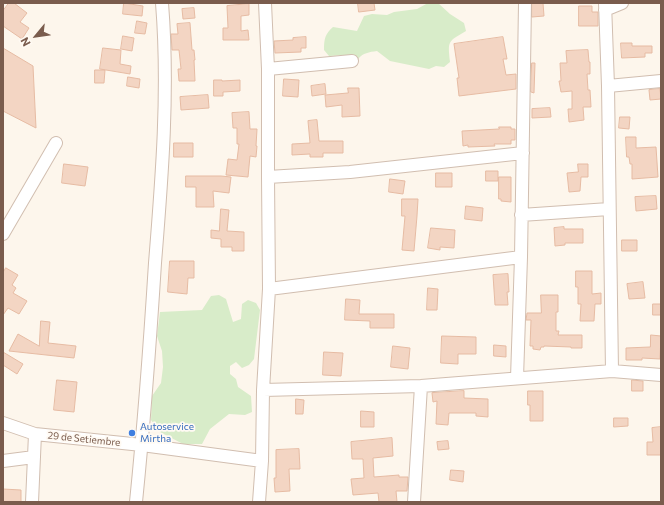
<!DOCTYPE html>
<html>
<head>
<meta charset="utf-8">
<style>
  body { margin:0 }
  #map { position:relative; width:664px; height:505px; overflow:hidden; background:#fdf6ec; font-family:Commissioner,sans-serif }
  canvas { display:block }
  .frame { position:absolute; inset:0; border:4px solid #7a5c4d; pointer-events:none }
  .north { position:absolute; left:16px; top:16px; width:40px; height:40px; -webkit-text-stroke:3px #fffaf3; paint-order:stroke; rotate:241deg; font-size:11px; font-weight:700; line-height:16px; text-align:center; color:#7a5c4d }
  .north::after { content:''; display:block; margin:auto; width:14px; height:18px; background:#7a5c4d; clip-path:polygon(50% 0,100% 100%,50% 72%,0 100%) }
</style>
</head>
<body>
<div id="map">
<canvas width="664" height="505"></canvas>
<div class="frame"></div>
<div class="north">N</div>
</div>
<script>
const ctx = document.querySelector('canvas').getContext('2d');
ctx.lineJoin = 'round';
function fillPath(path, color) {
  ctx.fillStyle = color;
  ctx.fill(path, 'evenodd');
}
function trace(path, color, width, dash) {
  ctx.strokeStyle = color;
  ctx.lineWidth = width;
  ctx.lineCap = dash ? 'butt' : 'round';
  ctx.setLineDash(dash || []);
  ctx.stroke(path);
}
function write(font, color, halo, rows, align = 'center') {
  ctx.font = font + ' Commissioner,sans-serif';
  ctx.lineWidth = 3.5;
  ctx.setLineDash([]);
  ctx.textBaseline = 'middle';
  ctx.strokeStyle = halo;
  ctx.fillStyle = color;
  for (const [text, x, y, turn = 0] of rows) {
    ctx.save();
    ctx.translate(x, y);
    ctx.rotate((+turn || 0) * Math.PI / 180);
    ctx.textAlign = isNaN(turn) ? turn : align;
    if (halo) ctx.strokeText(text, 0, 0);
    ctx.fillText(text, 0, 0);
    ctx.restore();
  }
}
const green = new Path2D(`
  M428,3H438L450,14L464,23L466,31C447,42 448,41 450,62L444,67L436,66L429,69L390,61L377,51C369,52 363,53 358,59L345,55L329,56L324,50C324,39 325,34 333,27L357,31L364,16L372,14L387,15L394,12L417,9Z
  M219,295L226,299L233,322L241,319L242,304L248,300L256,303L260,310L254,359L249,365L242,368L236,362L230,366V374L236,379L238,387L251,396L252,412L245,415L229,414L210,429L202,444H183L160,432L151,420L152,396L161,383L163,367L162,351L157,336L160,312L202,310L211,296Z`);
const building = new Path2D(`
  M9,3H14L27,13L20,22L29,28L22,39L3,26V11Z
  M124,3L143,6L142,16L123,14Z
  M358,3H374L375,10L359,12Z
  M532,3H543L544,16L532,17Z
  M249,4V15L241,16V31L248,30L249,40H223V28H228L227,6Z
  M579,6H592V12H598V26H579Z
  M194,8L195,18L183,19L182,9Z
  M137,21L147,23L145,34L135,33Z
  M190,23L192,50H194L195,60H194L195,81H179L178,69H181L179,50H172L171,34H178L177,24Z
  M123,36L134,38L132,51L121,49Z
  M306,37V48H301V52L275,53L274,41L293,40V38Z
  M503,37L507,59H503L506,75L516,74V89L459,96L457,78H459L454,44Z
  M621,43H632V46H652V53H645V57L622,58Z
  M3,48L33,66L36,128L3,111Z
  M103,48L121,50L120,64L131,66L130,74L100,69Z
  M588,50L589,62H590V74H587L588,90H590L591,107H583L584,120L569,122L568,109H572V91L561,92L559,81H561L560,63H567L566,51Z
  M532,63H535L534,93L531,92Z
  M95,70H105L104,83H95Z
  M128,77L140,79L139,88L127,86Z
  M284,79L299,80L298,97L283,96Z
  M214,80H222V81L240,80V91L223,92V96H214Z
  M325,84L326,94L312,96L311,86Z
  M348,88H359L360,116L342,117V105L326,107L325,95L348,93Z
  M660,89L661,99L650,100L649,90Z
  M208,95L209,108L181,110L180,97Z
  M550,108L551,117L532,118V109Z
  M249,112L250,129H257L256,146H257L256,157L250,156L248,177L226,175L228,159L237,160L239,144H237V128H233L232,113Z
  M620,117H630L629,129L619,128Z
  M317,120L319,141H343V153H323V157H310V154L292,155V144L310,143L308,121Z
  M499,127H511V129H515V140H511V144H494L495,146L468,147V145L463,146L462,131L499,129Z
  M626,137H636V148L656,147L658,177L632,179V164H630L629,157H627Z
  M174,143H193V157H174Z
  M64,164L88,167L85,186L62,183Z
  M578,164H588V177H581L580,191L569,192L567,173L578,172Z
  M486,171H498V181H486Z
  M436,173H452V187H436Z
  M186,176H221L231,177L229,193L213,191L214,207H196V187H186Z
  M499,177H511V202L501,201V199H499Z
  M390,179L405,181L403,194L389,192Z
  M656,196L657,209L636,211L635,197Z
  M402,199H418L417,216L414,251L402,250L405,216H402Z
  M466,206L483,208L482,221L465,219Z
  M221,209L229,210L227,231L244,232V251H232V247H221V239L211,238V230L219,231Z
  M564,227V229H583V243H565V245L555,246L554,228Z
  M431,228L455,230L454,248L440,247V250L428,248Z
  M622,240H637V251H622Z
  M170,261H194V278H188L187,294L168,292Z
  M6,268L18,275L12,285L16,288L13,293L27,301L19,314L8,308L3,315V273Z
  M576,271H592V294L601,293V304H595L594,321H580L581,304H578V287H576Z
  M508,274L509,292H507L508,305H495L493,275Z
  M643,282L645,298L629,299L627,284Z
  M428,288L438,289L437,310H427Z
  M541,295H558V312H556V331H559L558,335H582V348H571V347L544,346V347H541L540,350L533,349V346H530L531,320H526L527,313H541Z
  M346,299L360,300L359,314H394V328H370V321L345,320Z
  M653,304H661V315H653Z
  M41,321L50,322L48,343L76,346L74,358L9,351L18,334L39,346Z
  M651,335L661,336L660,359L642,358V360H626V348L650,347Z
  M442,336L476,337V354H458V364L441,363Z
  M494,345L506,346V357L494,356Z
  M393,346L410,348L408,369L391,367Z
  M3,352L23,364L17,374L3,365Z
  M324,352L343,353L341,376L323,375Z
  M57,380L77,382L74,412L54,410Z
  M632,380L643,381V391H632Z
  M464,391V398L488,399V417L476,416V413H449L448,425L436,424L437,401L433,402L432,393Z
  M528,391H543V421H530V405H528Z
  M296,399L304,400L303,414H296Z
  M361,411L374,412V427H361Z
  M614,418H628V426L614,427Z
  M661,427V455H647V442H653L652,428Z
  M392,438L393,456L373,458L374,477L399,475V477H408L407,491H396L397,502H379L378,493L353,495L351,479L364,478L363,459H352L351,442Z
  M448,441L449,449L438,450L437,442Z
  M299,449L300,469H289L290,491L275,492L274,478H276V450Z
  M451,470L464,471L463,482L450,480Z
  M3,489L21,490V502H3Z`);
const minor = new Path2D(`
  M605,3L608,86L612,371
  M605,10L622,3
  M268,69L352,61
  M608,86L661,81
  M268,177L350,172L523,153
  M521,215L609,209
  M3,234L56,143
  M269,289L521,257
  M517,378L521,257L525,3
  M263,390L421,386L612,371L661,375
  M3,423L35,434L142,445L262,461
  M3,461L34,457
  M32,502L35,434
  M136,502C144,423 150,343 155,263C162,177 169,90 162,3
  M259,502L262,461L263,390L269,289L268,177V69L265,3
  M414,502L421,386`);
const markers = [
  [132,433,4,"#3f7fe0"]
];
const shopNames = [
  ["Autoservice",140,427],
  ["Mirtha",140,439]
];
const streetNames = [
  ["29 de Setiembre",84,439,6]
];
fillPath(green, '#d8ecc9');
fillPath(building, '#f3d5c3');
trace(building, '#e6bba3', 1);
trace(minor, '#d1beb0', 14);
trace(minor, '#fff', 12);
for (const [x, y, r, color] of markers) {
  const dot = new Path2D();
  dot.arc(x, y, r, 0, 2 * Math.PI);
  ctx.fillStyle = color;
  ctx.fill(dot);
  trace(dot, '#fffaf3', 1.5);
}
write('10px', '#366cbe', '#fffaf3', shopNames, 'left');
write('10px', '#7a5c4d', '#fffaf3', streetNames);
</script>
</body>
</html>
